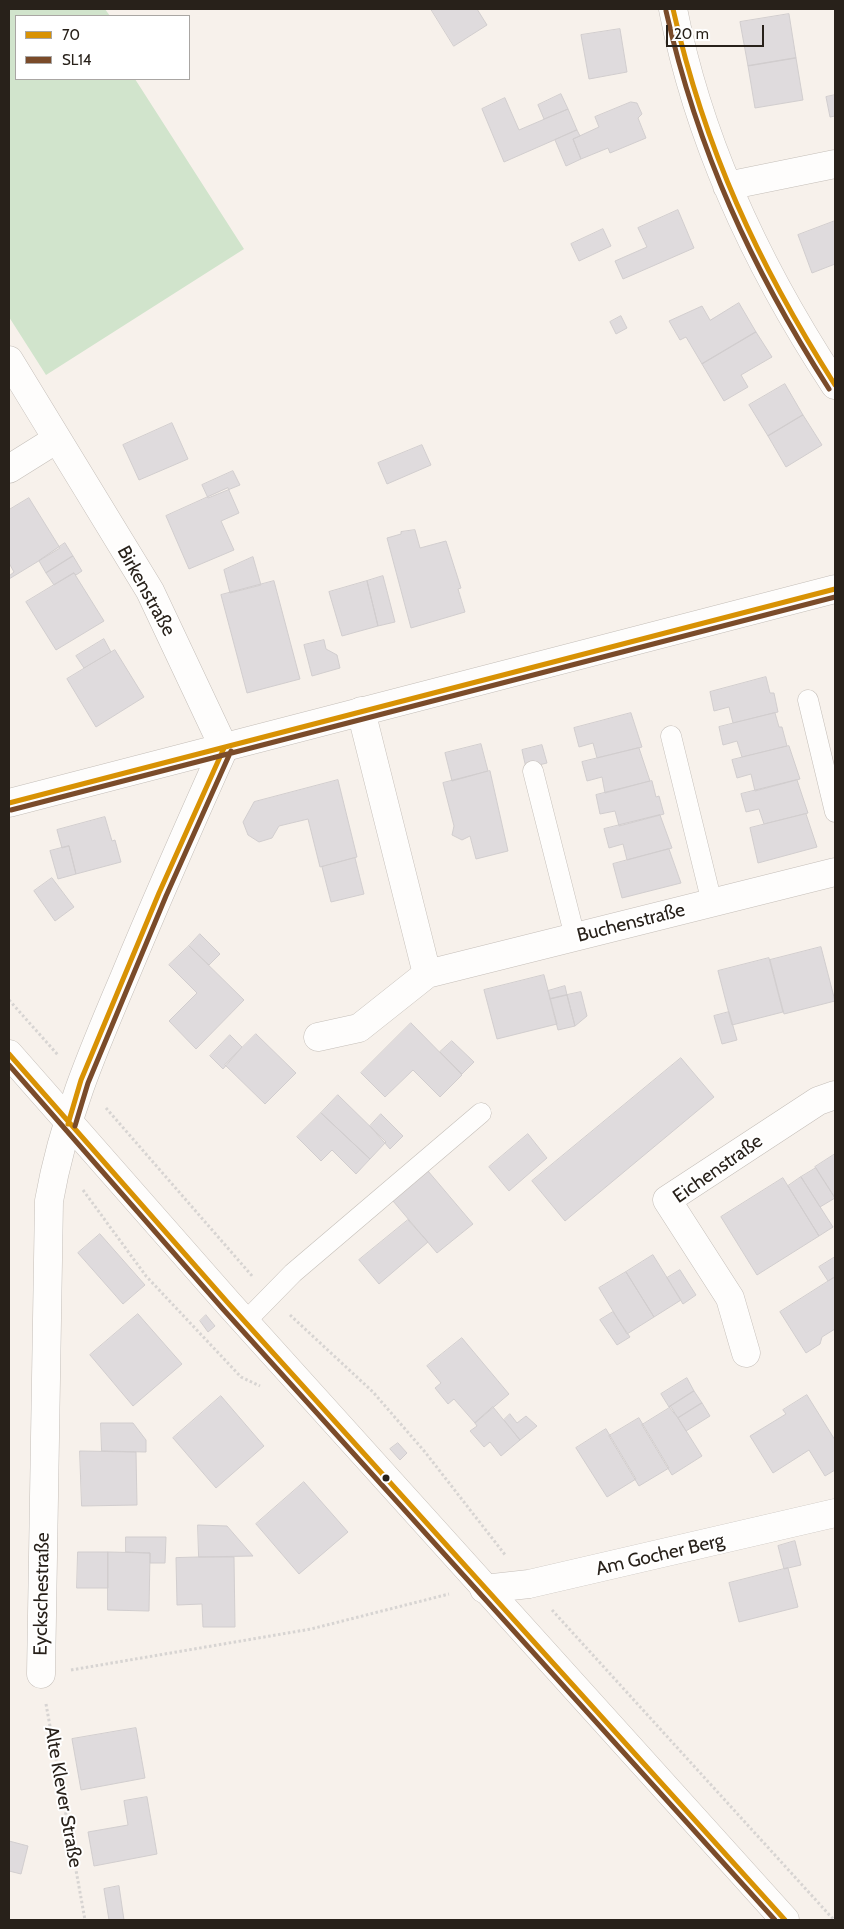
<!DOCTYPE html>
<html>
<head>
<meta charset="utf-8">
<style>
  body { margin:0 }
  #map { position:relative; width:844px; height:1929px; overflow:hidden; background:#f7f1eb; font-family:Cabin,sans-serif }
  canvas { display:block }
  .frame { position:absolute; inset:0; border:10px solid #28211a; pointer-events:none }
  .legend { position:absolute; left:15px; top:15px; width:175px; height:65px; box-sizing:border-box; background:#fff; border:1px solid #a9a6a3; margin:0; padding:6px 9px; list-style:none; font-size:15px; color:#28211a }
  .legend li { display:flex; align-items:center; gap:10px; height:25px }
  .legend b { width:25px; border:1px solid #a9a6a3 }
  .scale { position:absolute; left:666px; top:25px; width:98px; height:22px; box-sizing:border-box; border:2px solid #28211a; border-top:0; padding-left:6px; font-size:15px; line-height:18px; white-space:nowrap; color:#28211a; -webkit-text-stroke:4px #fff; paint-order:stroke }
</style>
</head>
<body>
<div id="map">
<canvas width="844" height="1929"></canvas>
<div class="frame"></div>
<ul class="legend">
<li><b style="height:6px;background:#d89204"></b>70</li>
<li><b style="height:6px;background:#7a4b2a"></b>SL14</li>
</ul>
<div class="scale">20 m</div>
</div>
<script>
const ctx = document.querySelector('canvas').getContext('2d');
ctx.lineJoin = 'round';
function fillPath(path, color) {
  ctx.fillStyle = color;
  ctx.fill(path, 'evenodd');
}
function trace(path, color, width, dash) {
  ctx.strokeStyle = color;
  ctx.lineWidth = width;
  ctx.lineCap = dash ? 'butt' : 'round';
  ctx.setLineDash(dash || []);
  ctx.stroke(path);
}
function write(font, color, halo, rows, align = 'center') {
  ctx.font = font + ' Cabin,sans-serif';
  ctx.lineWidth = 4;
  ctx.setLineDash([]);
  ctx.textBaseline = 'middle';
  ctx.strokeStyle = halo;
  ctx.fillStyle = color;
  for (const [text, x, y, turn = 0] of rows) {
    ctx.save();
    ctx.translate(x, y);
    ctx.rotate((+turn || 0) * Math.PI / 180);
    ctx.textAlign = isNaN(turn) ? turn : align;
    if (halo) ctx.strokeText(text, 0, 0);
    ctx.fillText(text, 0, 0);
    ctx.restore();
  }
}
const green = new Path2D(`
  M9,9H105L110,16H16V79H135L244,249L46,375L9,317Z`);
const building = new Path2D(`
  M431,9H477L487,25L454,46Z
  M789,14L796,58L748,66L740,22Z
  M620,29L627,72L589,79L581,35Z
  M796,58L803,100L755,108L748,66Z
  M561,94L568,109L544,119L538,105Z
  M835,95V116L830,117L826,97Z
  M505,98L519,130L568,109L577,130L504,162L482,109Z
  M631,102L637,103L642,114L638,118L646,138L610,153L608,148L581,159L573,139L599,127L595,117Z
  M577,130L580,136L573,139L581,159L566,166L555,140Z
  M678,210L694,248L623,279L615,261L647,247L638,228Z
  M835,221V264L812,273L798,235Z
  M603,229L611,246L579,261L571,244Z
  M739,303L756,332L702,364L686,337L680,340L669,321L702,306L710,320Z
  M621,316L627,328L616,334L610,322Z
  M756,332L772,357L741,375L748,387L724,401L702,364Z
  M785,384L803,415L768,436L749,405Z
  M803,415L822,445L786,467L768,436Z
  M172,423L188,459L139,480L123,445Z
  M422,445L431,465L387,484L378,463Z
  M233,471L240,485L208,498L202,485Z
  M228,488L239,513L221,521L234,550L189,569L166,516Z
  M29,498L60,548L9,579V576L14,572L9,563V510Z
  M415,530L420,548L446,541L461,588L458,589L465,612L411,628L387,538L401,534V532Z
  M65,543L73,556L46,573L39,561Z
  M73,556L82,571L76,575L74,573L54,585L46,573Z
  M253,557L261,585L230,593L224,570Z
  M74,573L104,621L56,650L26,602Z
  M383,576L395,622L378,626L367,581Z
  M274,581L300,679L247,693L221,595Z
  M367,581L378,626L342,636L329,592Z
  M104,639L111,652L84,668L76,656Z
  M324,640L326,649L337,655L340,668L312,676L304,645Z
  M115,650L144,697L96,727L67,679Z
  M766,677L770,693H774L778,712L733,723L729,707L714,711L710,692Z
  M631,713L642,747L597,758L593,743L579,747L574,728Z
  M775,713L779,727H782L787,746L742,757L737,741L723,745L719,727Z
  M481,744L488,771L452,781L445,753Z
  M542,745L547,763L526,768L522,750Z
  M789,746L800,779L755,791L751,774L737,778L732,760Z
  M639,748L650,781L605,793L602,777L587,781L582,762Z
  M490,771L508,851L476,859L470,836L462,840L452,835L454,826L443,783Z
  M338,780L357,857L320,867L308,819L279,826L272,838L259,842L248,835L243,822L254,802Z
  M797,780L808,813L764,824L759,809L746,812L741,794Z
  M652,781L656,797L659,796L664,814L619,826L615,811L600,814L596,795Z
  M806,814L817,847L758,863L750,828Z
  M660,815L672,848L627,860L623,844L609,848L604,829Z
  M105,817L112,841L115,840L121,862L76,874L69,846L62,848L57,830Z
  M69,846L76,874L58,879L50,851Z
  M669,849L681,883L622,898L613,864Z
  M355,858L364,894L331,902L322,867Z
  M52,878L74,907L55,921L34,891Z
  M200,934L220,954L209,965L189,946Z
  M189,946L244,1000L196,1049L169,1021L197,993L169,965Z
  M821,947L835,1001L784,1014L770,960Z
  M769,958L783,1012L732,1025L718,971Z
  M544,975L557,1024L497,1039L484,990Z
  M565,986L567,995L550,999L548,991Z
  M581,992L587,1016L575,1026L567,995Z
  M567,995L575,1026L558,1030L550,999Z
  M729,1012L737,1040L722,1044L714,1016Z
  M411,1023L462,1075L440,1097L413,1070L385,1097L361,1073Z
  M256,1034L296,1073L265,1104L225,1065Z
  M230,1035L242,1047L223,1069L210,1056Z
  M452,1041L474,1062L462,1074L440,1052Z
  M681,1058L714,1097L565,1221L532,1181Z
  M338,1095L386,1142L370,1159L321,1113Z
  M321,1113L370,1159L356,1174L332,1150L321,1161L297,1137Z
  M381,1114L403,1136L390,1149L370,1126Z
  M528,1134L547,1158L509,1191L489,1167Z
  M835,1154V1198L815,1167Z
  M816,1168L835,1198L820,1207L801,1177Z
  M428,1171L473,1224L437,1253L393,1201Z
  M801,1177L833,1227L819,1236L788,1186Z
  M783,1178L819,1236L757,1275L721,1217Z
  M408,1220L428,1242L379,1284L359,1260Z
  M100,1234L145,1285L123,1304L78,1253Z
  M653,1255L681,1300L654,1317L626,1272Z
  M835,1257V1277L828,1281L819,1267Z
  M680,1270L696,1295L683,1304L667,1278Z
  M626,1272L654,1317L627,1334L599,1288Z
  M835,1277V1329L822,1337L820,1344L806,1353L780,1312Z
  M613,1312L630,1337L617,1345L600,1320Z
  M138,1314L182,1364L133,1406L90,1355Z
  M206,1315L215,1326L208,1332L200,1321Z
  M462,1338L509,1394L475,1423L454,1399L448,1404L435,1388L441,1383L427,1366Z
  M687,1378L694,1391L669,1407L661,1394Z
  M694,1391L702,1403L678,1418L669,1407Z
  M807,1395L835,1440V1470L825,1476L809,1450L773,1473L750,1436L786,1414L783,1410Z
  M221,1396L264,1446L216,1488L173,1438Z
  M702,1403L710,1416L686,1431L678,1418Z
  M493,1407L520,1440L501,1456L490,1442L484,1447L470,1431L477,1426L475,1423Z
  M671,1407L702,1456L672,1475L642,1425Z
  M510,1414L517,1423L526,1416L537,1426L520,1440L504,1420Z
  M639,1418L669,1468L639,1486L609,1436Z
  M101,1423H133L146,1440V1452L102,1451Z
  M606,1429L636,1479L607,1497L576,1448Z
  M398,1443L407,1453L400,1460L390,1449Z
  M80,1451L136,1452L137,1505L82,1506Z
  M304,1482L348,1532L299,1574L256,1524Z
  M198,1525L227,1526L253,1556L199,1557Z
  M126,1537H166L165,1563H150V1553L126,1552Z
  M795,1541L801,1565L784,1569L778,1546Z
  M78,1552H108V1588H77Z
  M108,1552L150,1553L149,1611L108,1610Z
  M199,1557H234L235,1627H203L202,1604L177,1605L176,1558Z
  M788,1568L798,1607L739,1622L729,1583Z
  M136,1728L145,1778L81,1790L72,1739Z
  M147,1797L157,1854L94,1866L88,1832L128,1825L124,1801Z
  M9,1841L28,1846L21,1874L9,1871Z
  M119,1886L124,1920H109L104,1889Z`);
const path = new Path2D(`
  M9,1000L58,1055
  M106,1108L253,1277
  M83,1190L146,1276L241,1377L260,1386
  M290,1315L373,1392L425,1452L506,1556
  M552,1610L834,1920
  M71,1670L311,1629L449,1594
  M46,1704L85,1920`);
const lane = new Path2D(`
  M808,700L835,812
  M671,736L712,903
  M533,771L575,937
  M245,1322L293,1273L481,1113`);
const street = new Path2D(`
  M673,9C699,143 760,271 835,385
  M727,186L835,164
  M9,360L150,591L224,748C190,824 156,901 124,978C92,1053 63,1121 49,1201L41,1674
  M9,469L57,439
  M361,711L427,974L835,872
  M318,1037L359,1028L427,974
  M746,1353L730,1298L667,1200L818,1101L835,1095
  M484,1589L529,1584L835,1513`);
const secondary = new Path2D(`
  M9,803L835,589
  M9,1054L228,1303L785,1920`);
const bus1 = new Path2D(`
  M673,9C705,150 758,264 835,385
  M9,803L835,589
  M9,1054L228,1303L785,1920
  M68,1124L81,1080L159,893L224,748`);
const bus2 = new Path2D(`
  M666,11C698,152 751,267 829,389
  M11,810L835,597
  M9,1065L222,1308L775,1920
  M75,1126L88,1083L166,896L231,751`);
const markers = [
  [386,1478,4.5,"#28211a"]
];
const streetNames = [
  ["Birkenstraße",146,591,61],
  ["Buchenstraße",631,923,-14],
  ["Eichenstraße",718,1169,-35],
  ["Am Gocher Berg",660,1555,-13],
  ["Eyckschestraße",42,1594,-89],
  ["Alte Klever Straße",63,1797,80]
];
fillPath(green, '#d1e4cc');
fillPath(building, '#dfdbdd');
trace(building, '#d1cdce', 1);
trace(lane, '#c4beb8', 21);
trace(street, '#c4beb8', 29);
trace(secondary, '#c4beb8', 29);
trace(path, '#d7d4d2', 3, [2.5, 2.5]);
trace(lane, '#fefdfc', 20);
trace(street, '#fefdfc', 28);
trace(secondary, '#fefdfc', 28);
trace(bus1, '#d89204', 5);
trace(bus2, '#7a4b2a', 5);
for (const [x, y, r, color] of markers) {
  const dot = new Path2D();
  dot.arc(x, y, r, 0, 2 * Math.PI);
  ctx.fillStyle = color;
  ctx.fill(dot);
  trace(dot, '#fff', 2);
}
write('19px', '#28211a', '#fff', streetNames);
</script>
</body>
</html>
